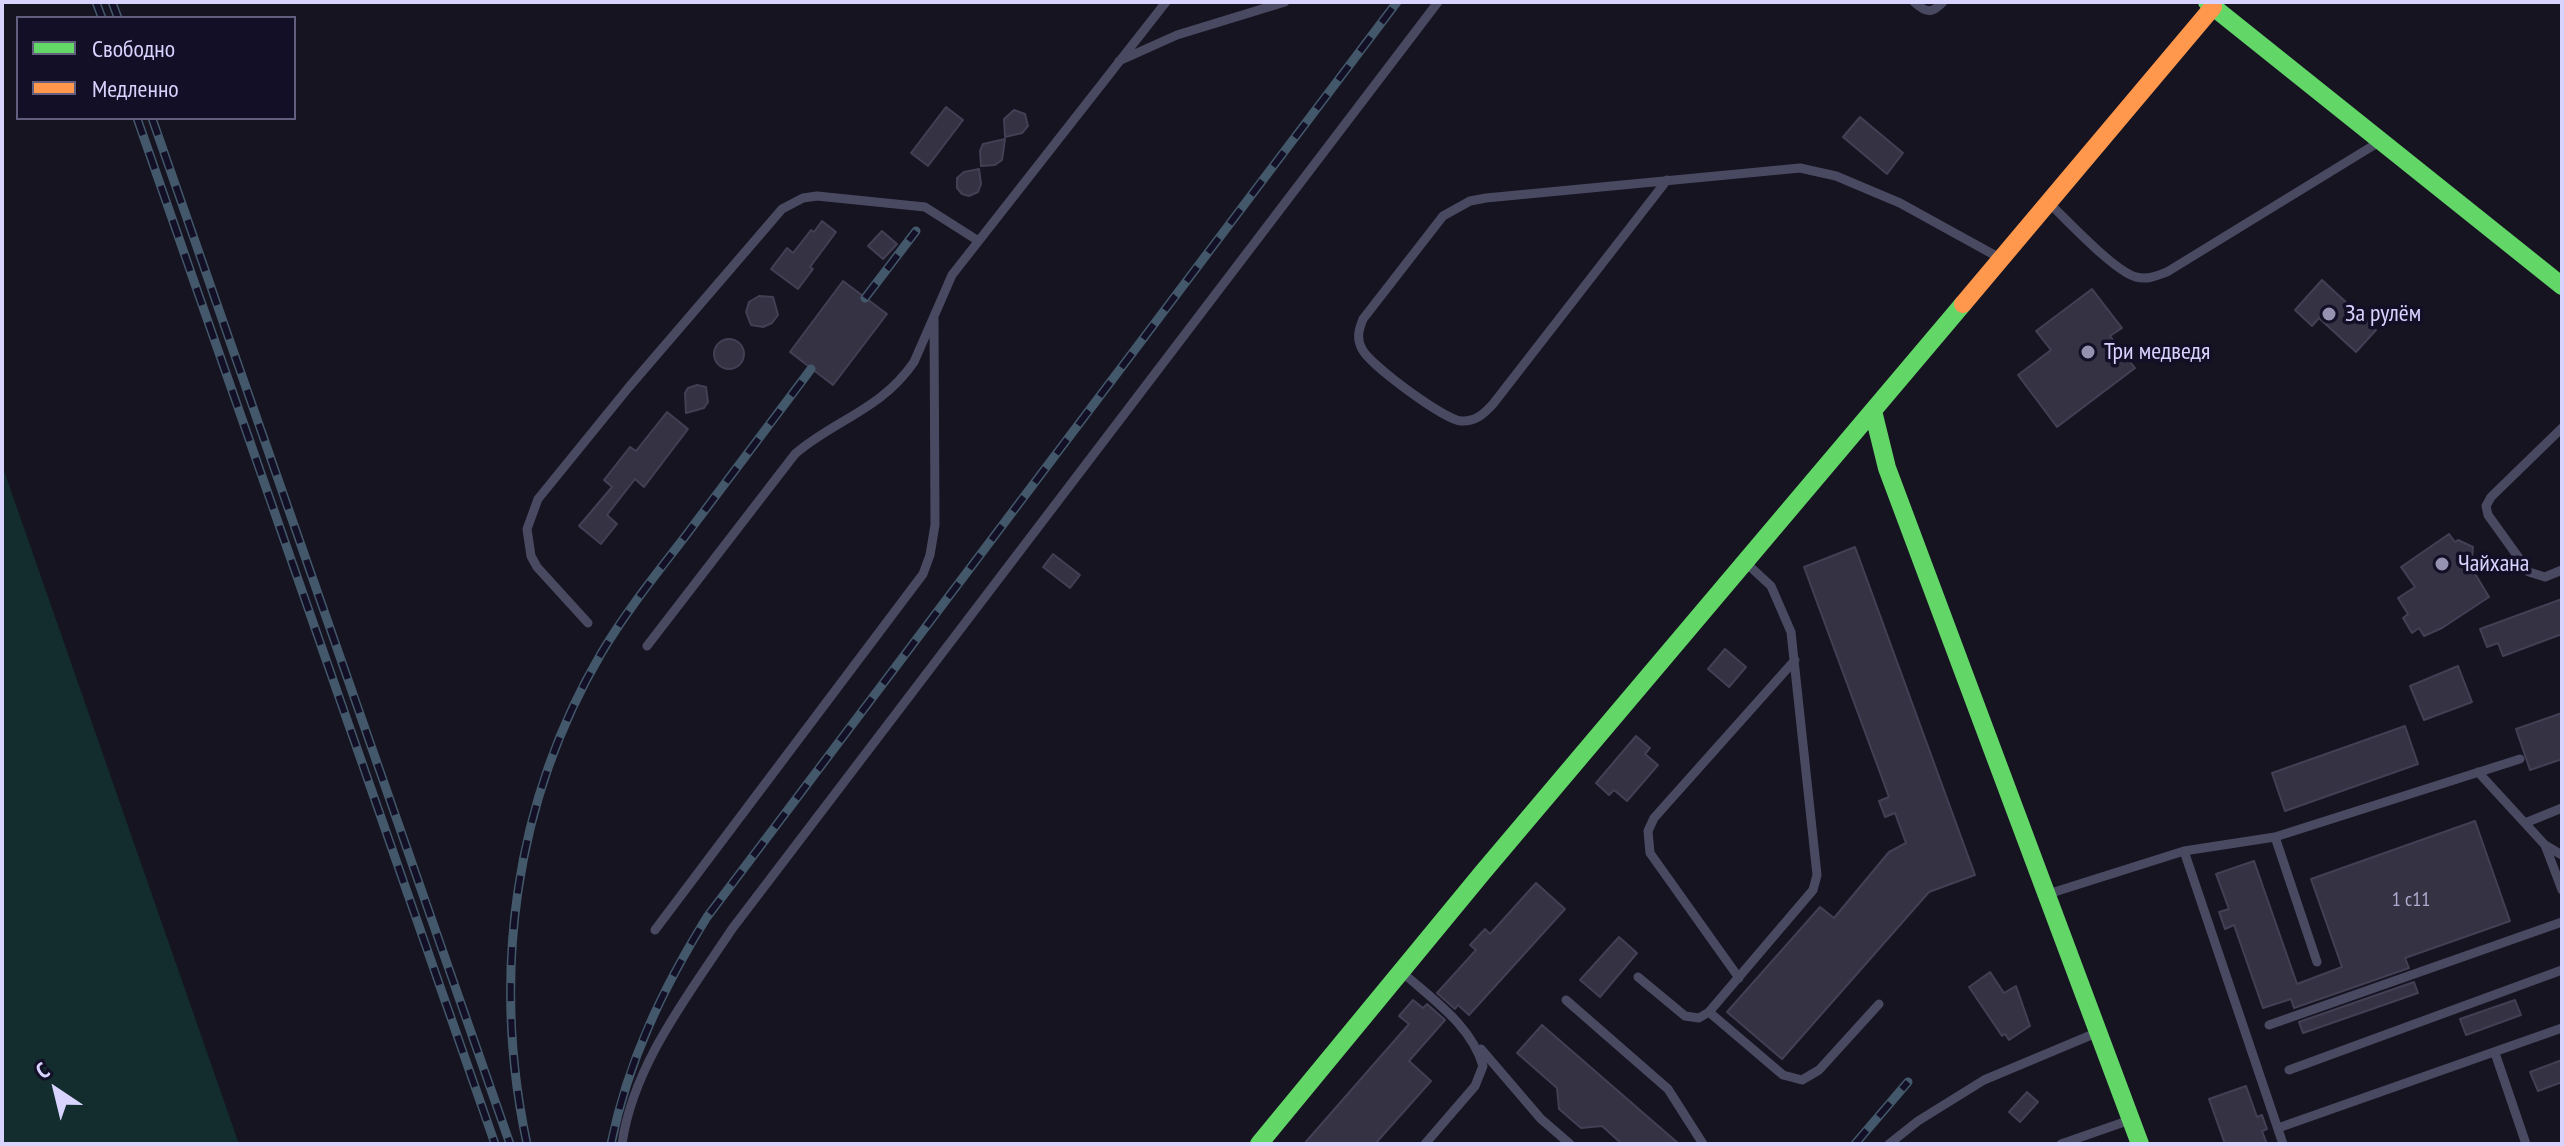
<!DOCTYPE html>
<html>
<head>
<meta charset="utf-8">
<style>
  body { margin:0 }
  #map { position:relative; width:2564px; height:1146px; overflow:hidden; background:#161421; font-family:"PT Sans Narrow",sans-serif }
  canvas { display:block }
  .frame { position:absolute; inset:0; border:4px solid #d9d4ff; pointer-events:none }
  .legend { position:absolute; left:16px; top:16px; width:280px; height:104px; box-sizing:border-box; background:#130f26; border:2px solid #625e7d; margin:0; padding:10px 14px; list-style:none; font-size:24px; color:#d9d4ff }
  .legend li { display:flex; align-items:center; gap:16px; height:40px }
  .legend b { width:40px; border:2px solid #625e7d }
  .north { position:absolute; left:16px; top:1050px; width:80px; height:80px; -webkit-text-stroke:6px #130f26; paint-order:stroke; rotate:325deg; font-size:22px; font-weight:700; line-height:32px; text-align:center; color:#d9d4ff }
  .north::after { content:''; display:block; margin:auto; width:28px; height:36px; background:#d9d4ff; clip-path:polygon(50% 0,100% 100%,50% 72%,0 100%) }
</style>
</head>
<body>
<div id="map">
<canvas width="2564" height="1146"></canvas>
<div class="frame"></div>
<ul class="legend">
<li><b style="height:10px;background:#63d668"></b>Свободно</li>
<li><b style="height:10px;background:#ff974d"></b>Медленно</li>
</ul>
<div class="north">С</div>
</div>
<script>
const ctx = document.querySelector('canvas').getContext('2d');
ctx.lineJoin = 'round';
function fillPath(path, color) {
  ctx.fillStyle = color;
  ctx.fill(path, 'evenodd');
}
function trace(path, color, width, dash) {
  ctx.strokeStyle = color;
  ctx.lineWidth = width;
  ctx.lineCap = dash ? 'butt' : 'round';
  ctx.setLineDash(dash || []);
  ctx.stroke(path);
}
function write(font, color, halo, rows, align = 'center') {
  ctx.font = font + ' "PT Sans Narrow",sans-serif';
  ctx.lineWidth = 7;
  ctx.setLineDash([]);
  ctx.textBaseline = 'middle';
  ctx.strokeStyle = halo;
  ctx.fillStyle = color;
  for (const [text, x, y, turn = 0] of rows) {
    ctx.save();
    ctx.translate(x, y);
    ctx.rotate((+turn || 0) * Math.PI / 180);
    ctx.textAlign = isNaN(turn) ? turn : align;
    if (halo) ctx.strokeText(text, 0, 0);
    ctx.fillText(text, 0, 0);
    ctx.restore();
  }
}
const green = new Path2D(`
  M2,465L239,1144H2Z`);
const building = new Path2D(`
  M946,107L963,120L928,166L911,153Z
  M1014,110L1025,114L1028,126L1022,133L1005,137L1004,119Z
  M1860,117L1903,153L1887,174L1843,137Z
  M1005,139L1002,160L995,165L981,166L980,151L983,144Z
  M979,169L981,184L978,192L969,196L962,194L957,188V178L964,172Z
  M822,221L836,232L810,267L813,269L798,289L771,269L787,248L793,253L811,230L814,232Z
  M882,231L897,244L883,259L868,246Z
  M2322,280L2376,330L2356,352L2319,318L2312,326L2295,310Z
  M843,281L887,314L833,385L790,352Z
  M2092,289L2122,328L2110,336L2135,368L2057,427L2018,375L2051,350L2036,331Z
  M759,296L773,297L778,315L772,323L763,327L751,325L746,312L749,302Z
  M714 354a15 15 0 1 1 30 0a15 15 0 1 1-30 0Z
  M697,385L706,387L708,402L704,408L686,413L685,393L688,388Z
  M667,412L688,429L644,487L635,479L607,515L617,524L601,544L579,526L612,487L604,480L630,447L636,451Z
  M2449,534L2455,542L2458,540L2473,547L2472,559L2468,562L2489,597L2442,628L2424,636L2419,628L2412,633L2403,618L2408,614L2398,598L2415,587L2401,567Z
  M1855,547L1975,875L1929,892L1782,1059L1727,1012L1820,907L1834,918L1889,852L1906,843L1895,813L1885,817L1879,801L1889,797L1804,567Z
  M1053,554L1080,575L1070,588L1043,567Z
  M2562,599V634L2503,656L2498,643L2487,647L2480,629Z
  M1725,649L1746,667L1729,687L1708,669Z
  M2458,666L2472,702L2424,720L2410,686Z
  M2562,713V759L2530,770L2516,729Z
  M2405,726L2418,764L2285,811L2272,773Z
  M1636,736L1650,748L1645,754L1658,765L1627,801L1614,790L1609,795L1596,783Z
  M2475,821L2510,921L2405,958L2409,968L2294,1008L2291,999L2263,1008L2234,925L2225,929L2219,912L2229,909L2216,874L2254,861L2297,984L2342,967L2311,879Z
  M1536,883L1565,909L1469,1015L1458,1005L1455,1009L1437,993L1476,950L1470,945L1485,929L1490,934Z
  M1619,937L1637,953L1600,997L1580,980Z
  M1990,972L2004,993L2016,986L2030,1026L2009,1040L2005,1034L2002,1036L1969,987Z
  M2414,982L2418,993L2303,1033L2299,1022Z
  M1413,1000L1423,1008L1427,1004L1445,1020L1409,1061L1431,1081L1375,1144H1304L1409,1024L1399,1016Z
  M2515,1000L2521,1015L2466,1035L2460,1019Z
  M1542,1025L1679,1144H1622L1602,1126L1581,1128L1559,1109L1557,1088L1517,1053Z
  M2562,1060V1082L2538,1091L2530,1072Z
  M2246,1086L2257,1117L2262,1115L2267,1129L2262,1131L2267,1144H2225L2209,1099Z
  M2027,1092L2038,1102L2020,1122L2009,1112Z`);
const lane = new Path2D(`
  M1914,2C1926,13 1932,14 1943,2
  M1119,61L1177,35L1285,2
  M1667,180L1493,404C1484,414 1475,422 1461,421C1443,419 1370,365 1362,349C1356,338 1359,329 1363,319L1443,216L1470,201L1486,198L1800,168L1836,176L1900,203L1998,257
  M2049,203C2067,220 2115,272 2136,277C2148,280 2156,276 2167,272L2379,142
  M2562,428L2491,497L2486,506L2488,515L2529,572L2545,577L2562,570
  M588,623L537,567L531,556L527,529L538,499L629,387L782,209L803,198L817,196L925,207L977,240
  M647,646L795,454C836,419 881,410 914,362L952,275L1166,2
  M2478,772L2545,845L2562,890
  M2525,823L2562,808
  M2275,837L2317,962
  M2545,845L2562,855
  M2184,851L2283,1144
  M2048,894L2184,851L2275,837L2520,759
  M655,930L923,574L930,555L935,525L934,318
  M1402,972C1433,1000 1471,1025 1483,1066L1475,1086L1425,1144
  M1638,977L1685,1016L1699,1018L1709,1012L1813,890L1817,875L1791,632L1771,586L1745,562
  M1739,978L1650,853L1648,831L1654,818L1795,660
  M1566,1000L1668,1089L1703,1144
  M1709,1012L1783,1075L1802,1080L1819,1070L1879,1004
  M2269,1025L2562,922
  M1481,1049L1541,1119L1570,1144
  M2495,1053L2526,1144
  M2289,1070L2562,970
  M2278,1128L2562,1028
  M622,1144C633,1065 689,994 732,929L1438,2
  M1889,1144L1918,1121L1984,1080L2096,1033
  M2061,1144L2130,1120`);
const fast = new Path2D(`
  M2207,2L2562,286
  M1873,411L1887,468L2140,1144
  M1259,1144L1483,872L1963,304`);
const slow = new Path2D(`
  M1963,304L2213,7`);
const rail = new Path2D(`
  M96,2L102,18
  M112,2L118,18
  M137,118L495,1144
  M152,118L510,1144
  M865,298L916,231
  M527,1144C491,976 514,801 602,652C627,610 658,572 687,534C728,479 770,424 811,369
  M611,1144C628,1061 663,988 707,917L1397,2
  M1855,1144L1908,1082`);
const markers = [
  [2329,314,8,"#9591b1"],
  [2088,352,8,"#9591b1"],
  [2442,564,8,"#9591b1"]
];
const numberNames = [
  ["1 с11",2411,900]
];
const poiNames = [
  ["За рулём",2345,314],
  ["Три медведя",2104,352],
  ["Чайхана",2458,564]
];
fillPath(green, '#132c2d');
fillPath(building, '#343243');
trace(building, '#433f54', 2);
trace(lane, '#4a4962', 9);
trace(fast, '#63d668', 18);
trace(slow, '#ff974d', 18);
trace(rail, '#43596b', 9);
trace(rail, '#130f26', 6, [18]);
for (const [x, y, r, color] of markers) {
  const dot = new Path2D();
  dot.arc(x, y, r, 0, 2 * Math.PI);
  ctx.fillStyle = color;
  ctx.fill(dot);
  trace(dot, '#130f26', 3);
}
write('20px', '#b0acd0', null, numberNames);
write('24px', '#d9d4ff', '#130f26', poiNames, 'left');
</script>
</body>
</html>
